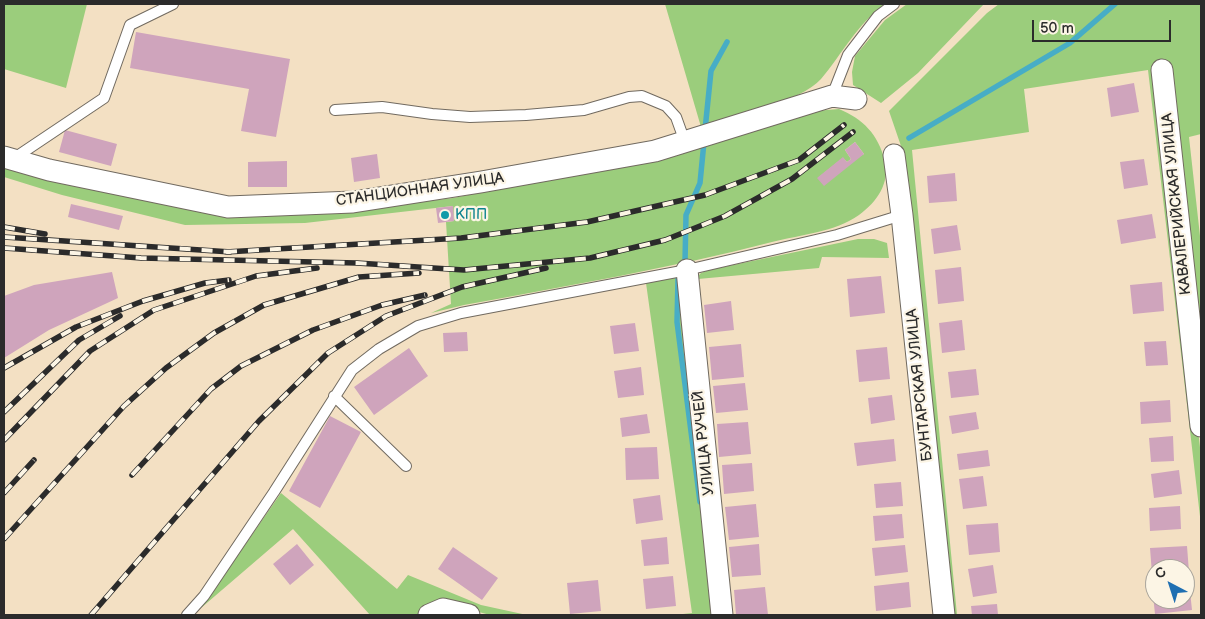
<!DOCTYPE html>
<html>
<head>
<meta charset="utf-8">
<style>
  body { margin:0 }
  #map { position:relative; width:1205px; height:619px; overflow:hidden; background:#f3e0c3; font-family:"Balsamiq Sans",sans-serif }
  canvas { display:block }
  .frame { position:absolute; inset:0; border:5px solid #2b2b2b; pointer-events:none }
  .north { position:absolute; left:1145px; top:559px; width:50px; height:50px; box-sizing:border-box; background:#fcf5e5; border:1px solid #a8a49b; border-radius:50%; rotate:320deg; font-size:14px; font-weight:700; line-height:20px; text-align:center; color:#2b2b2b }
  .north::after { content:''; display:block; margin:auto; width:18px; height:22px; background:#1f6fb2; clip-path:polygon(50% 0,100% 100%,50% 72%,0 100%) }
  .scale { position:absolute; left:1032px; top:20px; width:139px; height:22px; box-sizing:border-box; border:2px solid #2b2b2b; border-top:0; padding-left:6px; font-size:15px; line-height:18px; white-space:nowrap; color:#2b2b2b; -webkit-text-stroke:4px #fcf5e5; paint-order:stroke }
</style>
</head>
<body>
<div id="map">
<canvas width="1205" height="619"></canvas>
<div class="frame"></div>
<div class="north">С</div>
<div class="scale">50 m</div>
</div>
<script>
const ctx = document.querySelector('canvas').getContext('2d');
ctx.lineJoin = 'round';
function fillPath(path, color) {
  ctx.fillStyle = color;
  ctx.fill(path, 'evenodd');
}
function trace(path, color, width, dash) {
  ctx.strokeStyle = color;
  ctx.lineWidth = width;
  ctx.lineCap = dash ? 'butt' : 'round';
  ctx.setLineDash(dash || []);
  ctx.stroke(path);
}
function write(font, color, halo, rows, align = 'center') {
  ctx.font = font + ' "Balsamiq Sans",sans-serif';
  ctx.lineWidth = 4.5;
  ctx.setLineDash([]);
  ctx.textBaseline = 'middle';
  ctx.strokeStyle = halo;
  ctx.fillStyle = color;
  for (const [text, x, y, turn = 0] of rows) {
    ctx.save();
    ctx.translate(x, y);
    ctx.rotate((+turn || 0) * Math.PI / 180);
    ctx.textAlign = isNaN(turn) ? turn : align;
    if (halo) ctx.strokeText(text, 0, 0);
    ctx.fillText(text, 0, 0);
    ctx.restore();
  }
}
const green = new Path2D(`
  M4,4H87L66,88L4,69Z
  M665,4H885C858,23 842,54 821,79C802,101 730,119 701,127Z
  M907,4H984L918,73L881,103L853,85L852,72L855,56L885,20Z
  M999,4H1201V134L1189,137L1201,245V389L1165,140L1201,456V525L1148,70L1024,89L1029,132L912,150L957,615H950L902,149L889,111L987,13Z
  M839,109C863,119 878,134 885,161C890,183 877,202 859,215C835,232 800,235 772,242C671,268 567,286 464,305L431,313L451,304L446,222L454,221L453,206L305,223L185,225L62,195L4,177V165L227,215L355,210L453,198L662,157L815,111ZM855,142L864,154L818,178L843,158L847,162L851,159L845,150Z
  M858,239H874L887,243L889,258L822,257L819,268L698,279L696,278L701,273L709,270Z
  M683,275L717,615H674L692,613L646,283Z
  M281,493L397,589L408,575L481,605L527,615H490L442,602L421,615H370L293,529L201,608Z`);
const stream = new Path2D(`
  M705,130L711,71L727,42
  M909,138L1070,43L1115,4
  M683,267L685,262L686,215L700,183L704,142
  M679,275L678,279L677,322L700,502`);
const building = new Path2D(`
  M136,32L290,59L276,137L241,131L249,89L130,68Z
  M1134,83L1139,112L1111,117L1107,88Z
  M65,130L117,144L111,166L59,152Z
  M855,142L864,154L824,186L817,178L843,157L847,162L851,159L845,150Z
  M377,154L380,178L354,182L351,158Z
  M1144,159L1148,185L1124,189L1120,162Z
  M287,161V187H248V162Z
  M955,173L957,201L929,203L927,176Z
  M71,204L123,216L119,230L68,217Z
  M453,206L454,221L438,223L436,208Z
  M1152,214L1156,238L1121,244L1117,220Z
  M957,225L961,250L934,254L931,229Z
  M961,267L964,301L938,304L935,270Z
  M112,272L118,298L49,330L4,358V296L34,285Z
  M881,276L885,313L850,317L847,279Z
  M1162,282L1164,311L1133,314L1130,285Z
  M731,301L734,330L707,333L704,305Z
  M962,320L965,350L942,353L939,323Z
  M635,323L639,351L614,354L610,326Z
  M467,332L468,351L444,352L443,333Z
  M1166,341L1168,365L1146,366L1144,342Z
  M741,344L744,377L712,380L709,347Z
  M887,347L890,379L859,382L856,350Z
  M409,348L428,376L374,415L354,387Z
  M641,367L644,395L618,398L614,371Z
  M976,369L979,395L951,398L948,372Z
  M745,383L748,410L716,413L713,386Z
  M892,395L895,420L871,424L868,398Z
  M1170,400L1171,422L1141,424L1140,402Z
  M976,412L979,429L952,434L949,416Z
  M647,414L650,433L622,437L620,418Z
  M330,416L361,432L320,508L289,491Z
  M748,422L751,454L719,457L717,424Z
  M1173,436L1174,461L1151,462L1149,438Z
  M894,439L896,461L857,466L854,443Z
  M657,447L659,479L626,480L625,448Z
  M988,450L990,466L959,470L957,454Z
  M752,463L754,491L724,494L722,465Z
  M1179,470L1182,494L1154,498L1151,474Z
  M983,476L987,506L963,509L959,479Z
  M901,482L903,506L876,508L874,484Z
  M660,495L663,520L636,524L633,499Z
  M756,504L759,537L729,540L725,507Z
  M1180,506L1181,529L1150,531L1149,508Z
  M902,514L904,538L875,541L873,516Z
  M998,523L1000,552L969,555L966,525Z
  M667,537L669,564L644,566L641,540Z
  M297,544L314,565L290,585L273,564Z
  M759,544L761,575L732,577L729,547Z
  M905,545L908,572L875,576L872,548Z
  M1187,546L1189,572H1185V569H1155V574H1152L1150,548Z
  M453,547L498,578L482,600L438,569Z
  M993,565L997,593L973,597L968,569Z
  M673,576L676,606L646,609L643,579Z
  M598,580L601,611L570,614L567,583Z
  M909,582L911,607L876,611L874,586Z
  M1185,582H1189L1192,610L1155,614L1152,586H1155V599H1185Z
  M765,587L768,615H736L734,590Z
  M997,604L998,615H972L971,606Z`);
const lane = new Path2D(`
  M832,96L848,55L878,16L894,4
  M335,110L382,107L432,114L470,117L526,115L584,110L629,97L642,96L666,106L676,117L685,142
  M13,159L104,98L130,25L173,4
  M334,396L406,466
  M187,615L204,596L274,492L352,370L379,349L418,326L461,313L687,270L837,235L902,215`);
const street = new Path2D(`
  M1162,70L1201,426
  M894,155L902,215L944,615
  M4,157L49,170L228,207L353,202L481,182L655,151L832,96L856,99
  M687,270L722,615
  M429,615L443,609L469,615`);
const rail = new Path2D(`
  M4,227L45,234
  M4,237L231,252
  M4,248L141,258L357,263L464,270L590,258L665,240L725,216L792,179L853,132
  M226,252L461,238L587,222L705,195L799,160L844,125
  M4,368L76,327L143,301L205,283L229,280
  M4,412L79,340L120,316
  M4,440L90,351L154,310L256,276L317,268
  M132,475L211,389L241,366L313,330L382,305L425,295
  M4,493L34,460
  M4,539L124,406L166,368L214,333L264,305L359,277L419,273
  M91,615L259,421L328,353L386,316L462,287L546,268`);
const markers = [
  [445,215,5,"#0f9aa8"]
];
const streetNames = [
  ["СТАНЦИОННАЯ УЛИЦА",420,190,-8],
  ["КАВАЛЕРИЙСКАЯ УЛИЦА",1177,204,-96],
  ["БУНТАРСКАЯ УЛИЦА",920,385,-96],
  ["УЛИЦА РУЧЕЙ",704,443,-96]
];
const cultureNames = [
  ["КПП",455,215]
];
fillPath(green, '#9bcd7c');
trace(stream, '#47adc6', 5.5);
fillPath(building, '#cfa4bc');
trace(lane, '#716a60', 12);
trace(street, '#716a60', 23);
trace(lane, '#fff', 10);
trace(street, '#fff', 21);
trace(rail, '#2b2b2b', 5.5);
trace(rail, '#fcf5e5', 4, [11]);
for (const [x, y, r, color] of markers) {
  const dot = new Path2D();
  dot.arc(x, y, r, 0, 2 * Math.PI);
  ctx.fillStyle = color;
  ctx.fill(dot);
  trace(dot, '#fcf5e5', 2);
}
write('15px', '#2b2b2b', '#fcf5e5', streetNames);
write('15px', '#0d838f', '#fcf5e5', cultureNames, 'left');
</script>
</body>
</html>
